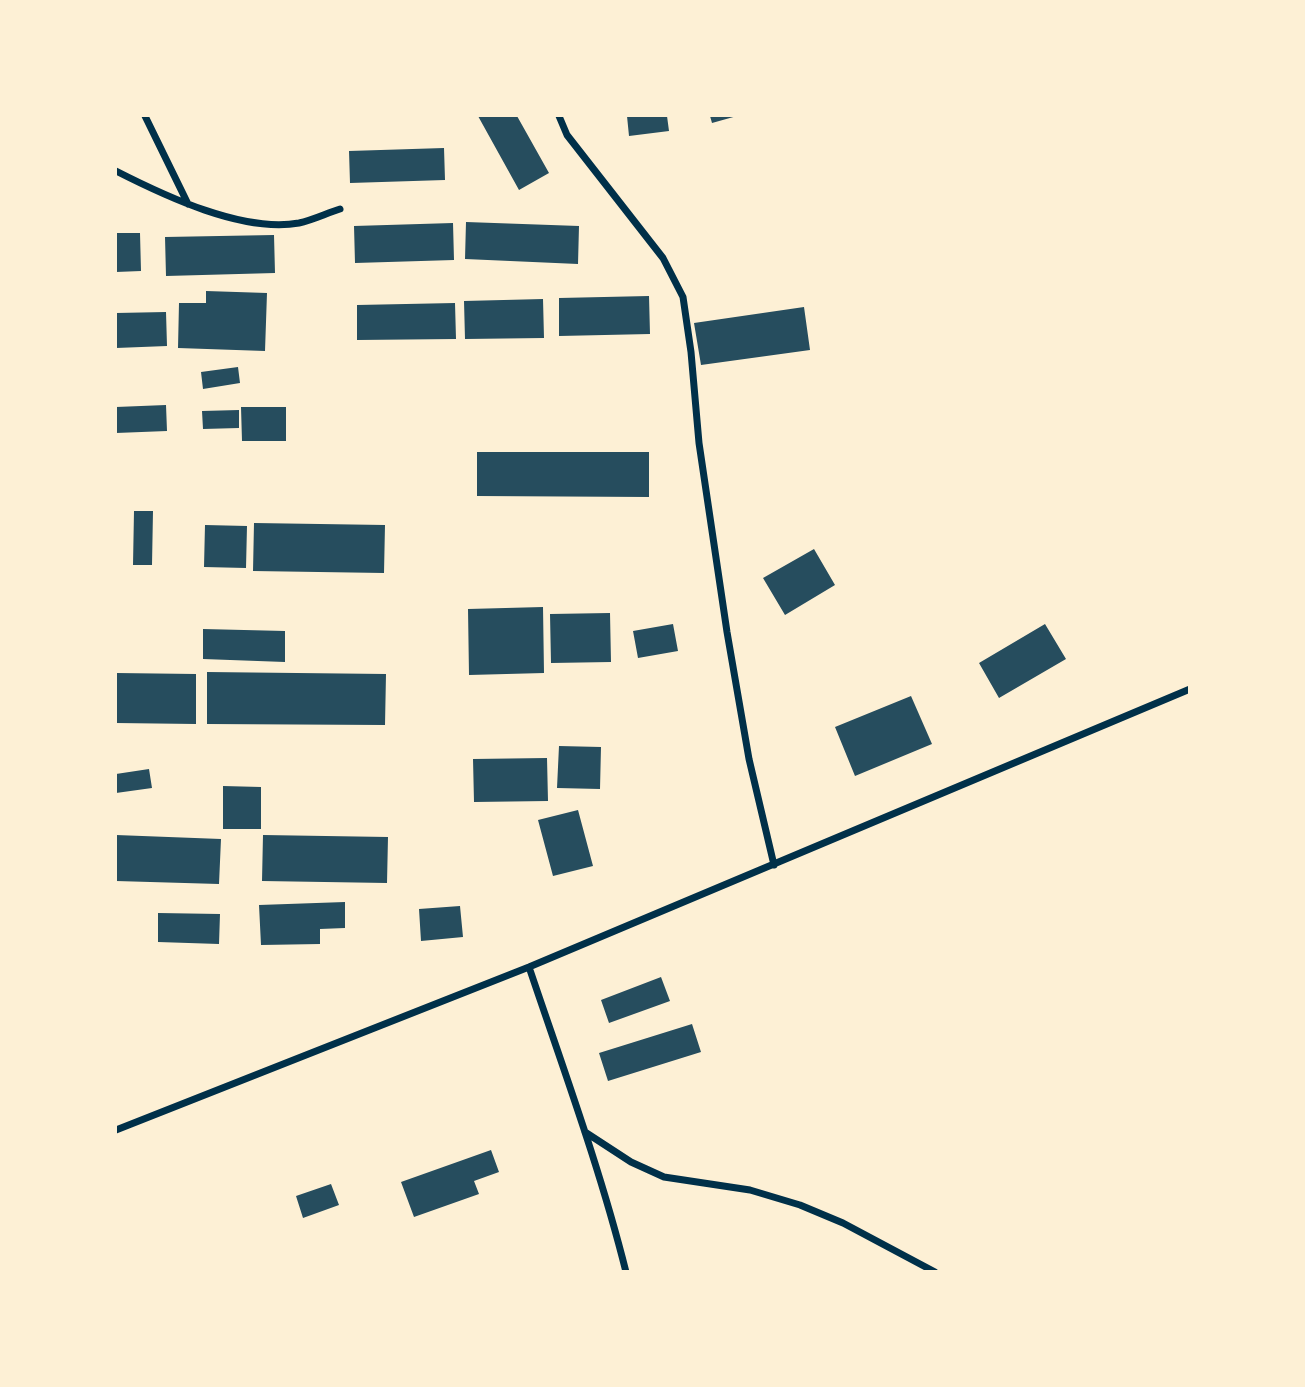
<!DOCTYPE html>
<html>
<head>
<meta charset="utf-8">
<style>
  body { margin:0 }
  #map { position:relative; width:1305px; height:1387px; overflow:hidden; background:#fdf0d5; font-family:"DM Sans",sans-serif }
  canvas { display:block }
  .frame { position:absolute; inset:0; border:117px solid #fdf0d5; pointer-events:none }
</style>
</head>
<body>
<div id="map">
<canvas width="1305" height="1387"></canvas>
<div class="frame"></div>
</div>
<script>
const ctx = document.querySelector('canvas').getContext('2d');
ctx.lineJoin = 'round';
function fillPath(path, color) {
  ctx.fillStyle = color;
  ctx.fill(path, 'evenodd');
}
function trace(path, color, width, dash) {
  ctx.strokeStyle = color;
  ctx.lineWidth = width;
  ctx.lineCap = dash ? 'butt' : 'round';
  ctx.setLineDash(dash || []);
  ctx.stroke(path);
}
const building = new Path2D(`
  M478,116H517L549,173L519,190Z
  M627,116H667L669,131L629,136Z
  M710,116H737L712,123Z
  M444,148L445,180L350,183L349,151Z
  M466,222L579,226L578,264L465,259Z
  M453,223L454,260L355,263L354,226Z
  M116,233H140L141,271L116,272Z
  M274,235L275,273L166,276L165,237Z
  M206,291L267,293L265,351L178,348L179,303H206Z
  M649,296L650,334L559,336V298Z
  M543,299L544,338L465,339L464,301Z
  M455,303L456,339L357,340V305Z
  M804,307L810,350L701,365L694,323Z
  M166,312L167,346L116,348V313Z
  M238,367L240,383L203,389L201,372Z
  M166,405L167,431L116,433V407Z
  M241,407H286V441H242Z
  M239,410V428L203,429L202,411Z
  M477,452H649V497L477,496Z
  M134,511H153L152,565H133Z
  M254,523L385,525L384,573L253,571Z
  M205,525L247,526L246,568L204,567Z
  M814,549L835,585L785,615L763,578Z
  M543,607L544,673L469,675L468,609Z
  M610,613L611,662L551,663L550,614Z
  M673,624L678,651L638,658L633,631Z
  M1045,624L1066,659L999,698L979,663Z
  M203,629L285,631V662L203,659Z
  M207,672L386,674L385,725L207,724Z
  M116,673L196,674V724L116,723Z
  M911,696L932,744L855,776L835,727Z
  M559,746L601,747L600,789L557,788Z
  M547,758L548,801L474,802L473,759Z
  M149,769L152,788L116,793V774Z
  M223,786L261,787V829H223Z
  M578,810L593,866L553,876L538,820Z
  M116,835L221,839L219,884L116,881Z
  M263,835L388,837L387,883L262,881Z
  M345,902V928L320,929V944L261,945L259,905Z
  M460,906L463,937L421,941L419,909Z
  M158,913L220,914L219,944L158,942Z
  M661,977L670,1001L609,1023L601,1000Z
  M692,1024L701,1052L608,1081L599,1053Z
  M491,1150L499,1172L474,1181L479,1194L414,1217L401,1182Z
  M331,1184L339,1205L303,1218L296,1196Z`);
const minor = new Path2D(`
  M145,116L188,204
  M559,116L567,135L663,258L683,297L691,352L699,443L727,632L749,759L774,865
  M116,171C165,196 243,233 299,223C313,220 327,213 340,209
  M529,967C563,1068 600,1168 626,1272
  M116,1130L529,967L1190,689
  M585,1132L631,1162L664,1177L750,1190L800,1205L843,1223L935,1272`);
fillPath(building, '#264d5e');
trace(minor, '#003049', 7);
</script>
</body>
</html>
